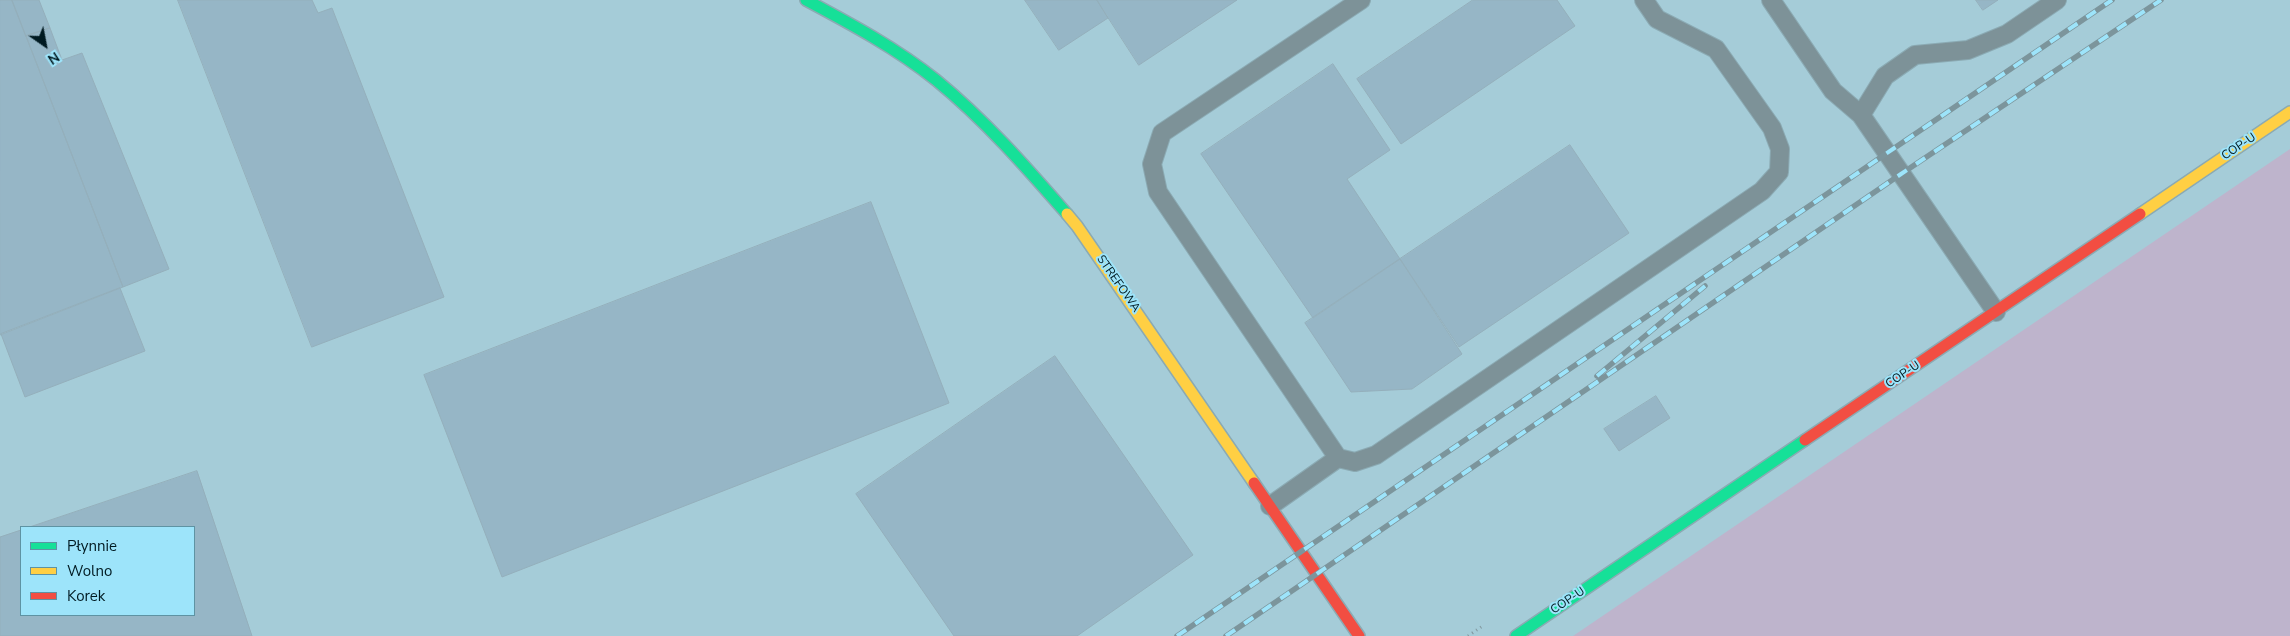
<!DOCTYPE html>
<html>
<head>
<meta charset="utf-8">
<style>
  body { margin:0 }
  #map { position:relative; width:2290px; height:636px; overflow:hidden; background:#a5ccd8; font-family:"Nunito Sans",sans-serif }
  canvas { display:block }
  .legend { position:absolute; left:20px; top:526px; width:175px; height:90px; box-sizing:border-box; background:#9de4fa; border:1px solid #5e93a3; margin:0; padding:6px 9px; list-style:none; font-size:15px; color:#001a21 }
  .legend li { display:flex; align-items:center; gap:10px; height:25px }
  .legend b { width:25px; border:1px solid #5e93a3 }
  .north { position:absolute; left:20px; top:20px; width:50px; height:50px; -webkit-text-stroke:4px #9de4fa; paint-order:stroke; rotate:147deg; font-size:14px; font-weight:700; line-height:20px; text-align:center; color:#001a21 }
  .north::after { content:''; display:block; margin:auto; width:18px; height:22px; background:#001a21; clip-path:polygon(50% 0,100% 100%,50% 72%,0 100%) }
</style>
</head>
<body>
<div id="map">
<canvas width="2290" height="636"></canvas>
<ul class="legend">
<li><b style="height:6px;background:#16e098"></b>Płynnie</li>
<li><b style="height:6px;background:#ffcf43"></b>Wolno</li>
<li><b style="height:6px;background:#f24e42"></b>Korek</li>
</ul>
<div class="north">N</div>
</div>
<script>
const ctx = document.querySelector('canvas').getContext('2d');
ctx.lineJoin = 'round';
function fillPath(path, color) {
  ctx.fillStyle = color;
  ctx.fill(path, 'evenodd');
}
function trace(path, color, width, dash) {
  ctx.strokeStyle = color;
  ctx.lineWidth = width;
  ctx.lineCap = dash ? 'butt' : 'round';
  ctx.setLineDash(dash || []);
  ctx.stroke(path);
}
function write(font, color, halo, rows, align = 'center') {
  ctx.font = font + ' "Nunito Sans",sans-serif';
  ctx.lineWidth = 4;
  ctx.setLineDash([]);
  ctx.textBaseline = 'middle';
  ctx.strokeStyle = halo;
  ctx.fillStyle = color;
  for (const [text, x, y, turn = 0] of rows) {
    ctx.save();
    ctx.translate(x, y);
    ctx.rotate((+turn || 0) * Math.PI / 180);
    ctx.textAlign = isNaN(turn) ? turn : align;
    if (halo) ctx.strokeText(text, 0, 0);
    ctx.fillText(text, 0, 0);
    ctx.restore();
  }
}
const green = new Path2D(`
  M2290,149V636H1573Z`);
const building = new Path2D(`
  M0,0H12L123,287L0,335Z
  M12,0H39L50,28L26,36Z
  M178,0H312L318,13L332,8L444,297L312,347Z
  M1025,0H1097L1108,18L1059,50Z
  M1097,0H1237L1139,65Z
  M1473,0H1557L1575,26L1401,144L1357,79Z
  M1976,0H1998L1983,10Z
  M50,28L62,60L82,53L169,269L123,287L26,36Z
  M1333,64L1390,150L1347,179L1400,259L1313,318L1201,154Z
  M1570,145L1629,233L1459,347L1400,259Z
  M871,202L949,403L502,577L424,375Z
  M1400,259L1462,354L1412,389L1351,392L1305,323Z
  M120,288L145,351L25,397L1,334Z
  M1055,356L1193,555L1077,636H954L856,494Z
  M1656,396L1670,418L1619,451L1604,429Z
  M197,471L252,636H0V537L21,530V615H194V527H30Z`);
const path = new Path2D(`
  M1468,636L1484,625`);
const lane = new Path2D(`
  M1361,0L1162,133L1152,164L1158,192L1338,458L1355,462L1376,455L1762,191L1779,172L1780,149L1772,128L1716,49L1657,19L1644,0
  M1771,0L1833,91L1861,115L1996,312
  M1861,115L1885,76L1915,55L1968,50L2007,34L2057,0
  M1270,506L1338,458`);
const fast = new Path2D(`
  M806,0C851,24 896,48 936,80C985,120 1026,167 1067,214
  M1516,636L1805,440`);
const slow = new Path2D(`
  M1067,214L1077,226L1254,483
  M2140,214L2290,112`);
const jam = new Path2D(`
  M1805,440L2140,214
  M1254,483L1359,636`);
const rail = new Path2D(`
  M1597,376L1705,286
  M1177,636L2112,0
  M1226,636L1901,174L2161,0`);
const streetNames = [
  ["COP-U",2239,147,-34],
  ["STREFOWA",1118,284,55],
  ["COP-U",1903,375,-34],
  ["COP-U",1568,601,-34]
];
fillPath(green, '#beb4cc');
fillPath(building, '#96b6c6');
trace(building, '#94afbb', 1);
trace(lane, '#8baab3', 20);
trace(fast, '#8baab3', 14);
trace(slow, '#8baab3', 14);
trace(jam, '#8baab3', 14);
trace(path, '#80969d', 3, [1, 4]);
trace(lane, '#7d9298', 18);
trace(fast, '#16e098', 11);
trace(slow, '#ffcf43', 11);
trace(jam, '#f24e42', 11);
trace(rail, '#7c959c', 5.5);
trace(rail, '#9de4fa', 4, [11]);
write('12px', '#001a21', '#9de4fa', streetNames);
</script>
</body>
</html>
